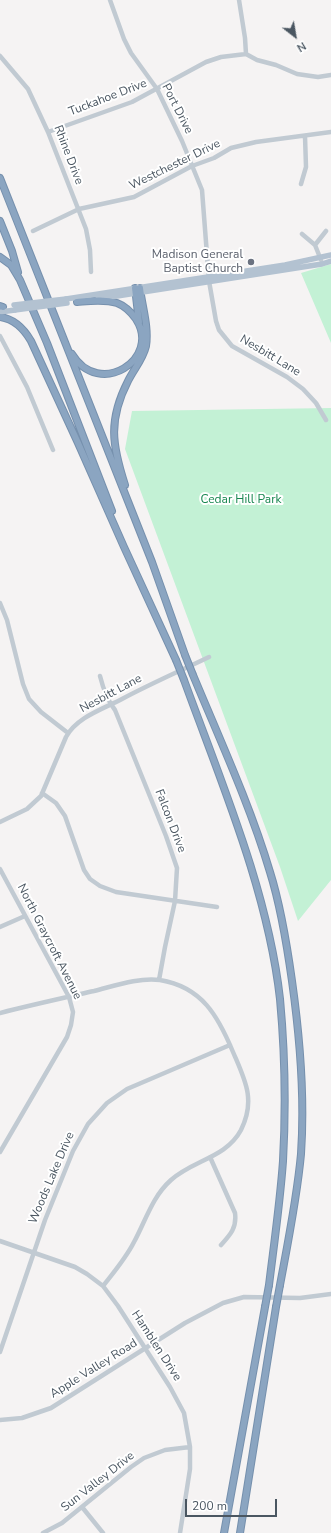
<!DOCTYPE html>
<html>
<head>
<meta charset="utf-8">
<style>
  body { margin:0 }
  #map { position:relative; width:331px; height:1533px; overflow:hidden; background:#f5f3f3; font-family:"Nunito Sans",sans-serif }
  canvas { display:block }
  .north { position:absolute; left:275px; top:16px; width:40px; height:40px; -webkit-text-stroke:3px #fff; paint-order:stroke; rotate:149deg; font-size:11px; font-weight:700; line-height:16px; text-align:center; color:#4a5661 }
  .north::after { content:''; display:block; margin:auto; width:14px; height:18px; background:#4a5661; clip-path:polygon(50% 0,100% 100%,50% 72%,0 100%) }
  .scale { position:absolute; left:185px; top:1499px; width:92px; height:18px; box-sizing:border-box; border:2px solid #4a5661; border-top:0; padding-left:5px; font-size:12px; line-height:14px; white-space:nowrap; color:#4a5661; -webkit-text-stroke:3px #fff; paint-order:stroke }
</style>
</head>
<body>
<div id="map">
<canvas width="331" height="1533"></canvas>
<div class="north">N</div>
<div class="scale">200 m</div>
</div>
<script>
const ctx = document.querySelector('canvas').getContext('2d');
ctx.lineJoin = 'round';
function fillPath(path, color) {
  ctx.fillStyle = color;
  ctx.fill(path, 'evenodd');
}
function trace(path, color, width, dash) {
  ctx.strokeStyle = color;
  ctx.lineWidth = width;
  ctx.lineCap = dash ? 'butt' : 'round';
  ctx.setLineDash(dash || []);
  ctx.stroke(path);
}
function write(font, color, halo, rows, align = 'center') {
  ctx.font = font + ' "Nunito Sans",sans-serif';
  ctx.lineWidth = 4;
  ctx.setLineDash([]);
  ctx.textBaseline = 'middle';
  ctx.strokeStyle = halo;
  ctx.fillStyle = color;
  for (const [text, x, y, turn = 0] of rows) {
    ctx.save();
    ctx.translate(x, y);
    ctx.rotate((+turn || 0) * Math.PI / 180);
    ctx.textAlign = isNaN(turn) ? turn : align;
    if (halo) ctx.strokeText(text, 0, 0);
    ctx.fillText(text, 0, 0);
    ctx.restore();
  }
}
const green = new Path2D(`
  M331,264V343L301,273Z
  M331,408V880L298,921L280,867L125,449L132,411Z`);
const minor = new Path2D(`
  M110,0L124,39L131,53L157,89L182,141L202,190L209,281L216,321L219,330L232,346L287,377L303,389L316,403L326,420
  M239,0L245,38L246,54
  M0,56L28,89L48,132L86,229L90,250L91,272
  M48,132L132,102L206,62L221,57L246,54L257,60L276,65L297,74L318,77L331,75
  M301,184L306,167L305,136
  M33,231L79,209L134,197L192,166L214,158L231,148L256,142L331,132
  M302,234L315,245L321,260
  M315,245L326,231
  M0,336L27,387L53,450
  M0,603L7,620L23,684L29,699L41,712L68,733
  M100,676C103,688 107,700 115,710L166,836L177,868L175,901L165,947L159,980
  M42,793L56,803L65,816L84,870L90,879L100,886L116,892L217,907
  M0,822L27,809L41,796L66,737C77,717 103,709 122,699C150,684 180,671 209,657
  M0,869L69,997L73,1012L71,1025L67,1037L0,1152
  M0,927L25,916
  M0,1013C31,1005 63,998 94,991C114,986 139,977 160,980C202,987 218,1016 233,1052C245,1080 256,1100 241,1130C226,1158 193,1160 171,1180C152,1197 146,1220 134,1242C126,1258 114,1272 103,1286
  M210,1157L235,1213C237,1228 230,1235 221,1245
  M0,1241L75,1267L87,1274L103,1286L118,1306L170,1387L184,1413L190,1447V1469L180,1533
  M0,1352L45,1220L73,1151L88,1124L107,1103L127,1089L230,1045
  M0,1420L22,1418L51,1408L185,1323L223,1303L244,1297L300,1298L331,1294
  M82,1507L103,1533
  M43,1533L62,1523L131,1467L144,1458L165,1450L190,1447`);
const major = new Path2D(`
  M66,299L285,265L331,255
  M98,299L322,264L331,261
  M0,312L15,310`);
const highway = new Path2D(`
  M0,178L152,562L185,655
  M0,221L12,251L18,272
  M0,257L11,265L20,280L47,343L112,511
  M135,288L139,322
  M0,306L3,307
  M0,317C15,319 24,329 31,341L78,443L124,547L176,660
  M72,354C99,399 162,359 136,319C131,312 125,306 117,303C104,299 90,301 77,302
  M125,485C112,445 108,420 128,381C134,369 143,359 146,346C149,327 142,306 140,288
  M193,675C220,740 250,805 270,872C281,907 287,945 292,981C300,1038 305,1096 301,1154C297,1198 288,1242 280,1285
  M184,680C221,782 268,891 280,999C285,1053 286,1107 283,1161C280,1203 274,1244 269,1285
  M224,1533L265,1307
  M240,1533L276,1307`);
const majorBridge = new Path2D(`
  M14,305L66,299
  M15,310L67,303`);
const highwayBridge = new Path2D(`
  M185,655L193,675
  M176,660L184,680
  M265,1307L269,1285
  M276,1307L280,1285`);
const markers = [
  [251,262,4,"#6b7280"]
];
const streetNames = [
  ["Tuckahoe Drive",108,98,-21],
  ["Port Drive",177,109,63],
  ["Rhine Drive",68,155,69],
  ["Westchester Drive",175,165,-26],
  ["Nesbitt Lane",270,356,31],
  ["Nesbitt Lane",111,694,-28],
  ["Falcon Drive",170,821,69],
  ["North Graycroft Avenue",49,942,63],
  ["Woods Lake Drive",52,1178,-67],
  ["Hamblen Drive",156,1346,57],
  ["Apple Valley Road",94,1369,-32],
  ["Sun Valley Drive",98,1482,-38]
];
const worshipNames = [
  ["Madison General",243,255],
  ["Baptist Church",243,269]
];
const parkNames = [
  ["Cedar Hill Park",241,500]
];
fillPath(green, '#c3f1d5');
trace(highway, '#7690ad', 8);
trace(minor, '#c1cad2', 4.5);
trace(major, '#b3c2d1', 5.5);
trace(highway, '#8ba5c1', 6);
trace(highwayBridge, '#7690ad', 8, []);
trace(majorBridge, '#b3c2d1', 5.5);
trace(highwayBridge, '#8ba5c1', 6);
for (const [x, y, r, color] of markers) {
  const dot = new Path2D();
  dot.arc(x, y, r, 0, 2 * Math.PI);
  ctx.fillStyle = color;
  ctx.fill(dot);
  trace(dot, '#fff', 1.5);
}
write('12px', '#4a5661', '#fff', streetNames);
write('12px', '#5b616d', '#fff', worshipNames, 'right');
write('12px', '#17864f', '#fff', parkNames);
</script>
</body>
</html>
